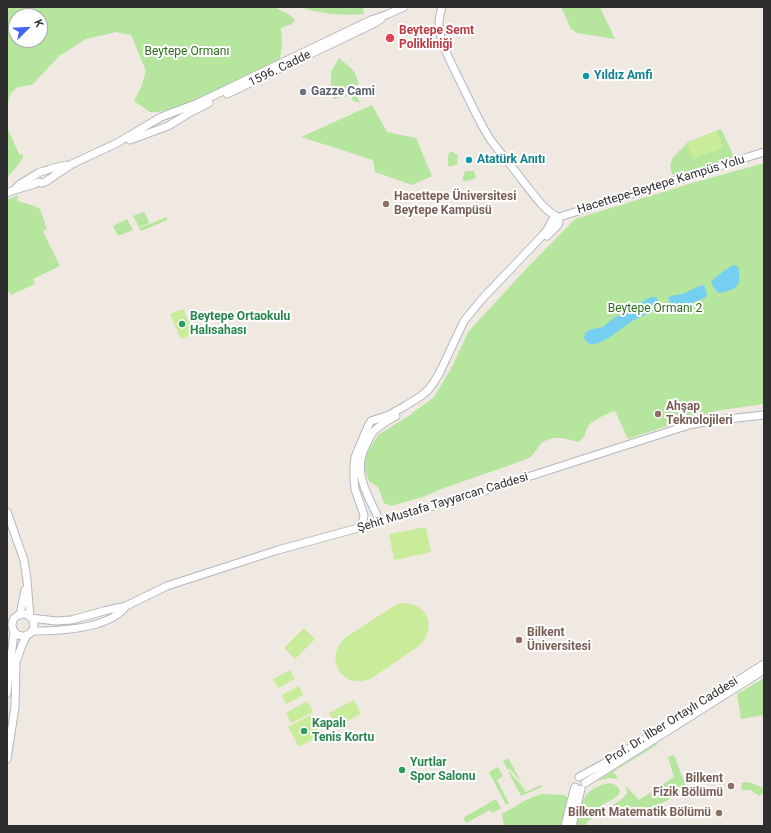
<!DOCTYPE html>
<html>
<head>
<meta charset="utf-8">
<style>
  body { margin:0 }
  #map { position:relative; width:771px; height:833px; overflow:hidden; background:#efe9e1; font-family:Roboto,sans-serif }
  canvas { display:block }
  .frame { position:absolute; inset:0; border:8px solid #2e2e2e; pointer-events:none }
  .north { position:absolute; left:8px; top:8px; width:40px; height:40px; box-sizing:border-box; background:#fff; border:1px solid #ababab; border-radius:50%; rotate:66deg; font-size:11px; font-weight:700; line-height:16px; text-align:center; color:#2e2e2e }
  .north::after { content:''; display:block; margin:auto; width:14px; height:18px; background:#4264fb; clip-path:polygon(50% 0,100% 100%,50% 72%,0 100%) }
</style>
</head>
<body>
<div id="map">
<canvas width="771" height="833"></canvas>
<div class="frame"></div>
<div class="north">K</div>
</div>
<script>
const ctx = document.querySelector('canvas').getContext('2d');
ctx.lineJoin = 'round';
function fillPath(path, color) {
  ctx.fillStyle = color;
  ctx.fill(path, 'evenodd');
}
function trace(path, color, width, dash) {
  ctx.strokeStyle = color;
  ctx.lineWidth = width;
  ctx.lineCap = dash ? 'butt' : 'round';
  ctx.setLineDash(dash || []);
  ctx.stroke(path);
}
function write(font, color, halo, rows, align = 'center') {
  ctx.font = font + ' Roboto,sans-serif';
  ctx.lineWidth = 4;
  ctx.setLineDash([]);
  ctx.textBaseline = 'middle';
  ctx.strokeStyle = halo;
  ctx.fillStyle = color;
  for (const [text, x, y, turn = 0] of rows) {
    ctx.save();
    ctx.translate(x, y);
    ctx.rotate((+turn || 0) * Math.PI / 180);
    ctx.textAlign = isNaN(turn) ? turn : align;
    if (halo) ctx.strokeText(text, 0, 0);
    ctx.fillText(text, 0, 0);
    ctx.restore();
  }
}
const green = new Path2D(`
  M7,7H274L290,15L295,20L292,24L281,28L282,45L280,59L190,103L159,112H150L134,101L141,87L146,71L131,35L116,32L86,39L59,56L32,85C17,87 11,87 8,104H7ZM16,16H40V40H16Z
  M300,7H365L363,8L364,14C343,16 320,14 300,7Z
  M561,7H600L615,39L577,33L571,29Z
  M339,58L354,71L359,84L353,87L360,103L353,101L351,95L334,99L331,93V72Z
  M372,105L387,132L416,138L432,176L412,185L375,172L373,160L301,137Z
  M7,127L19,154L21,155L23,154V158L13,171L7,177Z
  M721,129L734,157L678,176L672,174L670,165L673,157L688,142Z
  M450,151L458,155L457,159L458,164L449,167C447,161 447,157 450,151Z
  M764,163V404L715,411L696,419L673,424L628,439L615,411C608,413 595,419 590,424C584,430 587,438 578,442L562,438H553L542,442L531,457L513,464L441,489L423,497L391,506L384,503L378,487L369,481L364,468L366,454L378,435L410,415L434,397L453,365L468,332L527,268L575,219L692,183Z
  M465,171H474L476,178C471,180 467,182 462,180Z
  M18,195L17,201L34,206L40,209L47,229L43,231L60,266L33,279L35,284L11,295L7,290V200Z
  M143,212L145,213L149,223L139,227L133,216Z
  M167,217V220L141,231L139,228Z
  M127,219L133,230L118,236L113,226Z
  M764,678V715L741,719L737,694Z
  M657,743V745L613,772L618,778L617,779L609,778L597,781Z
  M674,755L686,786C672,803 639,812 618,816L615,808L605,811C612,804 622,801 627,793L626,786L639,800L674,777L668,757Z
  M508,758L522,783L510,769H507L503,761Z
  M498,767L503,776L497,780L509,803L506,805L489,772Z
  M508,771L510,772L522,786L526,792L541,785L542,787L521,796Z
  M746,782C753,783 758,785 764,789V791L760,796L750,790H742L741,787L742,786L741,783Z
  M609,783C615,784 619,786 620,792C617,799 607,801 601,806C599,808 598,811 596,814C592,819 588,820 585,826H576C582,802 581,790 609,783Z
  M541,794L565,795L567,798L562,826H504L502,814L528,799Z
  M496,799L501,808L492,813L490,810L466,823L463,818Z`);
const pitch = new Path2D(`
  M717,131L723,148L693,159L687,143Z
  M183,309L194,333L181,339L170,314Z
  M426,527L431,552L394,560L389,534Z
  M404,603C429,604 437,629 419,646L372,678C344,692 322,659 345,638L392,607L398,604Z
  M304,628L315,639L295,659L284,648Z
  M290,670L295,679L278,688L273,679Z
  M299,686L303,695L286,704L282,695Z
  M354,700L361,714L336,727L329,713Z
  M307,701L313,712L291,723L286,713Z
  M310,715L321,735L299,747L288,727Z`);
const water = new Path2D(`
  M733,265L738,266C742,286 738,290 718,293L713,286L711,281L725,270Z
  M703,285L705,287L707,295L705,298L675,309L673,308L668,298C673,294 676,296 681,294C689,292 695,287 703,285Z
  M651,297H656L659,302L655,310C648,314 640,317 632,321C624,326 598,350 588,343C587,342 585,340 584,338L585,333L589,330L603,327L614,318L627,311L647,299Z`);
const secondary = new Path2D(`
  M442,7C439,16 438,25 440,34C444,50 452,65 459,79C469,99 478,120 490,139C500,153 512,166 522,180C532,192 544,211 558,217
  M227,94L373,24L381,19
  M130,140L168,126L191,112L209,103
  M16,188L20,184L37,174L40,172L44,171L50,169L66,165
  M7,193C17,188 29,187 39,182L42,183L45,182L72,164L117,143L161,117L198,103L371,20L386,15L404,7
  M547,236L558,225L559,223L558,217
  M7,512L24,560L27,580L30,617
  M380,522C369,495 350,473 367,443C369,439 371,433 375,430C381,424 389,420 396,416
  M358,528L363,521L364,515L355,489L354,479V466L355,457L358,450L368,426L371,421L389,415L405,406L421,396L428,390L432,385L439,374L464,321L482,299L542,236L547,230L553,219L764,152
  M12 625a11 11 0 1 1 22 0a11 11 0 1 1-22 0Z
  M20,615L25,590
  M31,618L56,621L71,620L104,611L126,606L167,586L247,560L278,550L380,522L484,491L689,425L709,421L764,415
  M32,631C58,631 110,629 126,606
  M7,693L14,632
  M7,759L15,707L16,662L22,645L27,635
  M579,777L614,758L764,664
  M585,783L764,670
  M565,826L571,801L575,787
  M572,826L581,789`);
const markers = [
  [390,38,5,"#e0444e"],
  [586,76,4,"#0f9aa8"],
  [303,92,4,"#6b7280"],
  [469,160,4,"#0f9aa8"],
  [386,204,4,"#8d6e63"],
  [182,324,4,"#2e9e5b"],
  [658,414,4,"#8d6e63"],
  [519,640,4,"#8d6e63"],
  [304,731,4,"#2e9e5b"],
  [402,770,4,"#2e9e5b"],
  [731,786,4,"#8d6e63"],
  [719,813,4,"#8d6e63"]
];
const healthNames = [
  ["Beytepe Semt",399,31],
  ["Polikliniği",399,45]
];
const parkNames = [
  ["Beytepe Ormanı",187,52],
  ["Beytepe Ormanı 2",655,309]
];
const streetNames = [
  ["1596. Cadde",280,69,-26],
  ["Hacettepe-Beytepe Kampüs Yolu",661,185,-17],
  ["Şehit Mustafa Tayyarcan Caddesi",443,503,-17],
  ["Prof. Dr. İlber Ortaylı Caddesi",672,721,-32]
];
const cultureNames = [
  ["Yıldız Amfi",594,76],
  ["Atatürk Anıtı",477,160]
];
const worshipNames = [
  ["Gazze Cami",311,92]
];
const educationNames = [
  ["Hacettepe Üniversitesi",394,197],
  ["Beytepe Kampüsü",394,211],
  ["Ahşap",666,407],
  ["Teknolojileri",666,421],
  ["Bilkent",527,633],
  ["Üniversitesi",527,647],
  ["Bilkent",723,779,"right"],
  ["Fizik Bölümü",723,793,"right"],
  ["Bilkent Matematik Bölümü",711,813,"right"]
];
const leisureNames = [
  ["Beytepe Ortaokulu",190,317],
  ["Halısahası",190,331],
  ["Kapalı",312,724],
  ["Tenis Kortu",312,738],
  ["Yurtlar",410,763],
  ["Spor Salonu",410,777]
];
fillPath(green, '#b6e59e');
fillPath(pitch, '#c9ec9a');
fillPath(water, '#75cff0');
trace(secondary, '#b4b7c1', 9);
trace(secondary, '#fff', 7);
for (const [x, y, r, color] of markers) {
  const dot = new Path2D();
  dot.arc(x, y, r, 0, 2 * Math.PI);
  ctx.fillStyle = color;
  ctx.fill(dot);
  trace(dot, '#fff', 1.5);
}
write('bold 12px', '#be3a42', '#fff', healthNames, 'left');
write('12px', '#2c6e1b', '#fff', parkNames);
write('12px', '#2e2e2e', '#fff', streetNames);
write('bold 12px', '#0d838f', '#fff', cultureNames, 'left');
write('bold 12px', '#5b616d', '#fff', worshipNames, 'left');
write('bold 12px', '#785e54', '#fff', educationNames, 'left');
write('bold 12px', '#27864d', '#fff', leisureNames, 'left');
</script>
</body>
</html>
